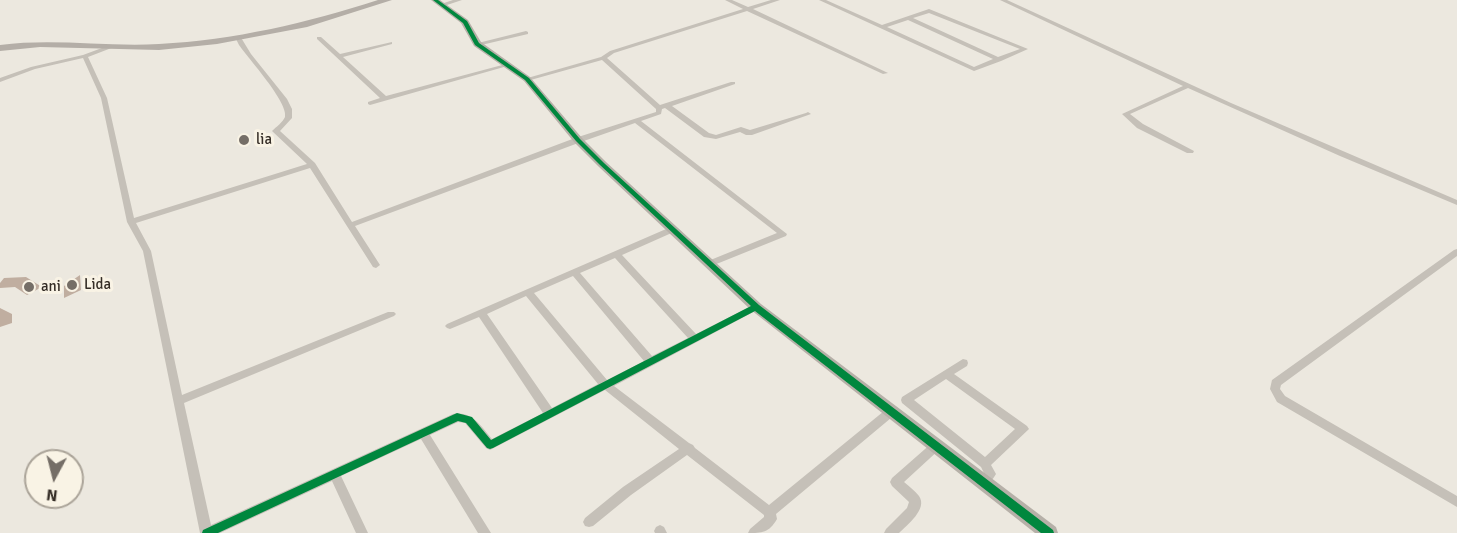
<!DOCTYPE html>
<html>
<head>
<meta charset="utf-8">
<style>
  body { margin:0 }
  #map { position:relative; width:1457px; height:533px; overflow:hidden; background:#ece8df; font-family:Signika,sans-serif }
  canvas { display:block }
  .north { position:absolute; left:24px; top:449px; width:60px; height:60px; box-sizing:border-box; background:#f9f3e5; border:2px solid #aba499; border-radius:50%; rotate:187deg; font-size:16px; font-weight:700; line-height:24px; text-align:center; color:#352d26 }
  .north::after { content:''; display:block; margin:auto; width:21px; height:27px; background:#756e67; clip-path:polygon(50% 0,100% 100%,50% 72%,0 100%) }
</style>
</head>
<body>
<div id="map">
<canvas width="1457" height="533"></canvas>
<div class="north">N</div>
</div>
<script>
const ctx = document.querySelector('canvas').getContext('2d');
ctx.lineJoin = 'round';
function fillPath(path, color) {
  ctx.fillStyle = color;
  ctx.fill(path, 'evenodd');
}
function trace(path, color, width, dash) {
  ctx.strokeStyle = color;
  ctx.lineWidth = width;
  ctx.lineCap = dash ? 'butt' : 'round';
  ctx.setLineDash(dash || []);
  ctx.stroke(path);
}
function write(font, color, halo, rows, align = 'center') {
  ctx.font = font + ' Signika,sans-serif';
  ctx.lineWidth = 6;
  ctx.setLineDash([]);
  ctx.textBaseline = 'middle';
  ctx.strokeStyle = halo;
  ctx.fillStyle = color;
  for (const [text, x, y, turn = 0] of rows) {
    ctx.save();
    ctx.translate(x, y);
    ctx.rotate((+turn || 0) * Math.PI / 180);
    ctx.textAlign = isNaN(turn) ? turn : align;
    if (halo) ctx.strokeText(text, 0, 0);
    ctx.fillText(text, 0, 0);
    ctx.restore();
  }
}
const building = new Path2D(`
  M80,275L81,290L64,298V286Z
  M26,277L42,287L27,295L15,287L0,288V283L4,278Z
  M0,308L12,314V323L0,327Z`);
const street = new Path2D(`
  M453,0H462L441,7L438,5Z
  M725,0H732L748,7L771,0H780L753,9L888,73L883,74L747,11L614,53L607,58L660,105L731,82H735V84L672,106L709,133L716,135L741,127L750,130L806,113L808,112L811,114L752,135H746L740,132L716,139L704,137L665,108L662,109L661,114L641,121L787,234L786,236L714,265L711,266L707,263L708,261L777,233L635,123L581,142L355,226L380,265L376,268L373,267L310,168L136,223L151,251L182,395L388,312H394L396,314L394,316L184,403L211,525L453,414C472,411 481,426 492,439L543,413L479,317L450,329L447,328L445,326L447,324L673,226L677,229L676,231L622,255L696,334L753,305H759L761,307L759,309L614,386L689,443L693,445L695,448L769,505L889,407L893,406L897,407L898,410L897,413L776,514L777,519C769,533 762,533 748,533L750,529L764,517V515L687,455L631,495L593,526L589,527L585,526L583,522L585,518L623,487L679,449L605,390L490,450L486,448L465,423L458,422L430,435L491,533H478L421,439L341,476L368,533H356L332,481L220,533H200L143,251L127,222L101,98L83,58L35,69L0,82V78L31,67L83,55L110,45H114V47L88,57L107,98L134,218L307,164L272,131C276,127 283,122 285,117C289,103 248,58 239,45L235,37L240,36L251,54L287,99L292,109V118L280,131L315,163L352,222L575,138L656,112V109L602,60L527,81L524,79L601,57L610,51L743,9ZM615,258L688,338L652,356L580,273ZM573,276L644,361L607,380L534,293ZM526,296L598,384L552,408L487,314Z
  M819,0H826L882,25L929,9L1028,49L1001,61L974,71ZM929,13L1020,49L998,57L913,18ZM908,20L993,59L974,67L887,27Z
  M1000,0H1007L1231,103L1457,200V205L1340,156L1188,88L1130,114L1143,124L1194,151L1193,153H1187L1137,128L1122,114L1183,86Z
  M526,31L528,32V34L477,46L474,44Z
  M317,37H321L340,54L392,42V44L343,57L386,96L506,64L511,65L370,105L368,104V102L380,98L317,39Z
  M1457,249V256L1281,385L1280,389L1285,396L1457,496V507L1277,402L1270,389L1272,380L1454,250Z
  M963,359L967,360L968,363L967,366L954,374L1027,426L1029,429L991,465L996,474C992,481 986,488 978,486L976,482L984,473L981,467L902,403L901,400L902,397ZM946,379L1015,429L985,457L914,400Z
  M937,440L941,442L943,445L941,448L904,482C909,486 915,491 919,496C928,509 907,525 899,533H884L886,529L907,508L909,502L892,486L890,482L892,478L933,442Z
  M660,525L664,527L667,533H655L654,531L656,527Z`);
const secondary = new Path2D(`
  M431,0H440L468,20L481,42L530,77L582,138L606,162L761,304L1056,527L1058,533H1035L751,310L598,166L574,142L524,81L474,46L461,23Z`);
const primary = new Path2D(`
  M378,0H392L307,27L217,44L159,50L40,47L0,51V45C53,38 106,47 159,44C234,40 307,23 378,0Z`);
const cycleway = new Path2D(`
  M433,0H438L467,21L479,43L529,78L580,139L604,163L759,305L1053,530L1054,533H1041L755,311L493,448L490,449L487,448L466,423L458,421L218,533H202L203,530L457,413L472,417L491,440L751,306L600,165L576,141L525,80L475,45L463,23Z`);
const markers = [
  [244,140,6,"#756e67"],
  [72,285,6,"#756e67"],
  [29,287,6,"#756e67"]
];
const poiNames = [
  ["lia",256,140],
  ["Lida",84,285],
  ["ani",41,287]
];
fillPath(building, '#c0aea0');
fillPath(street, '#c5c0b8');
fillPath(secondary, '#b6b0a8');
fillPath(primary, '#b4aea7');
fillPath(cycleway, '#00873e');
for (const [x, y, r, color] of markers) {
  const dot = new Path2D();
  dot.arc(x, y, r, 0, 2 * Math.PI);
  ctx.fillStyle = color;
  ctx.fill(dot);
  trace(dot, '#f9f3e5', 2);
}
write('15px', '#352d26', '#f9f3e5', poiNames, 'left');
</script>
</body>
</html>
